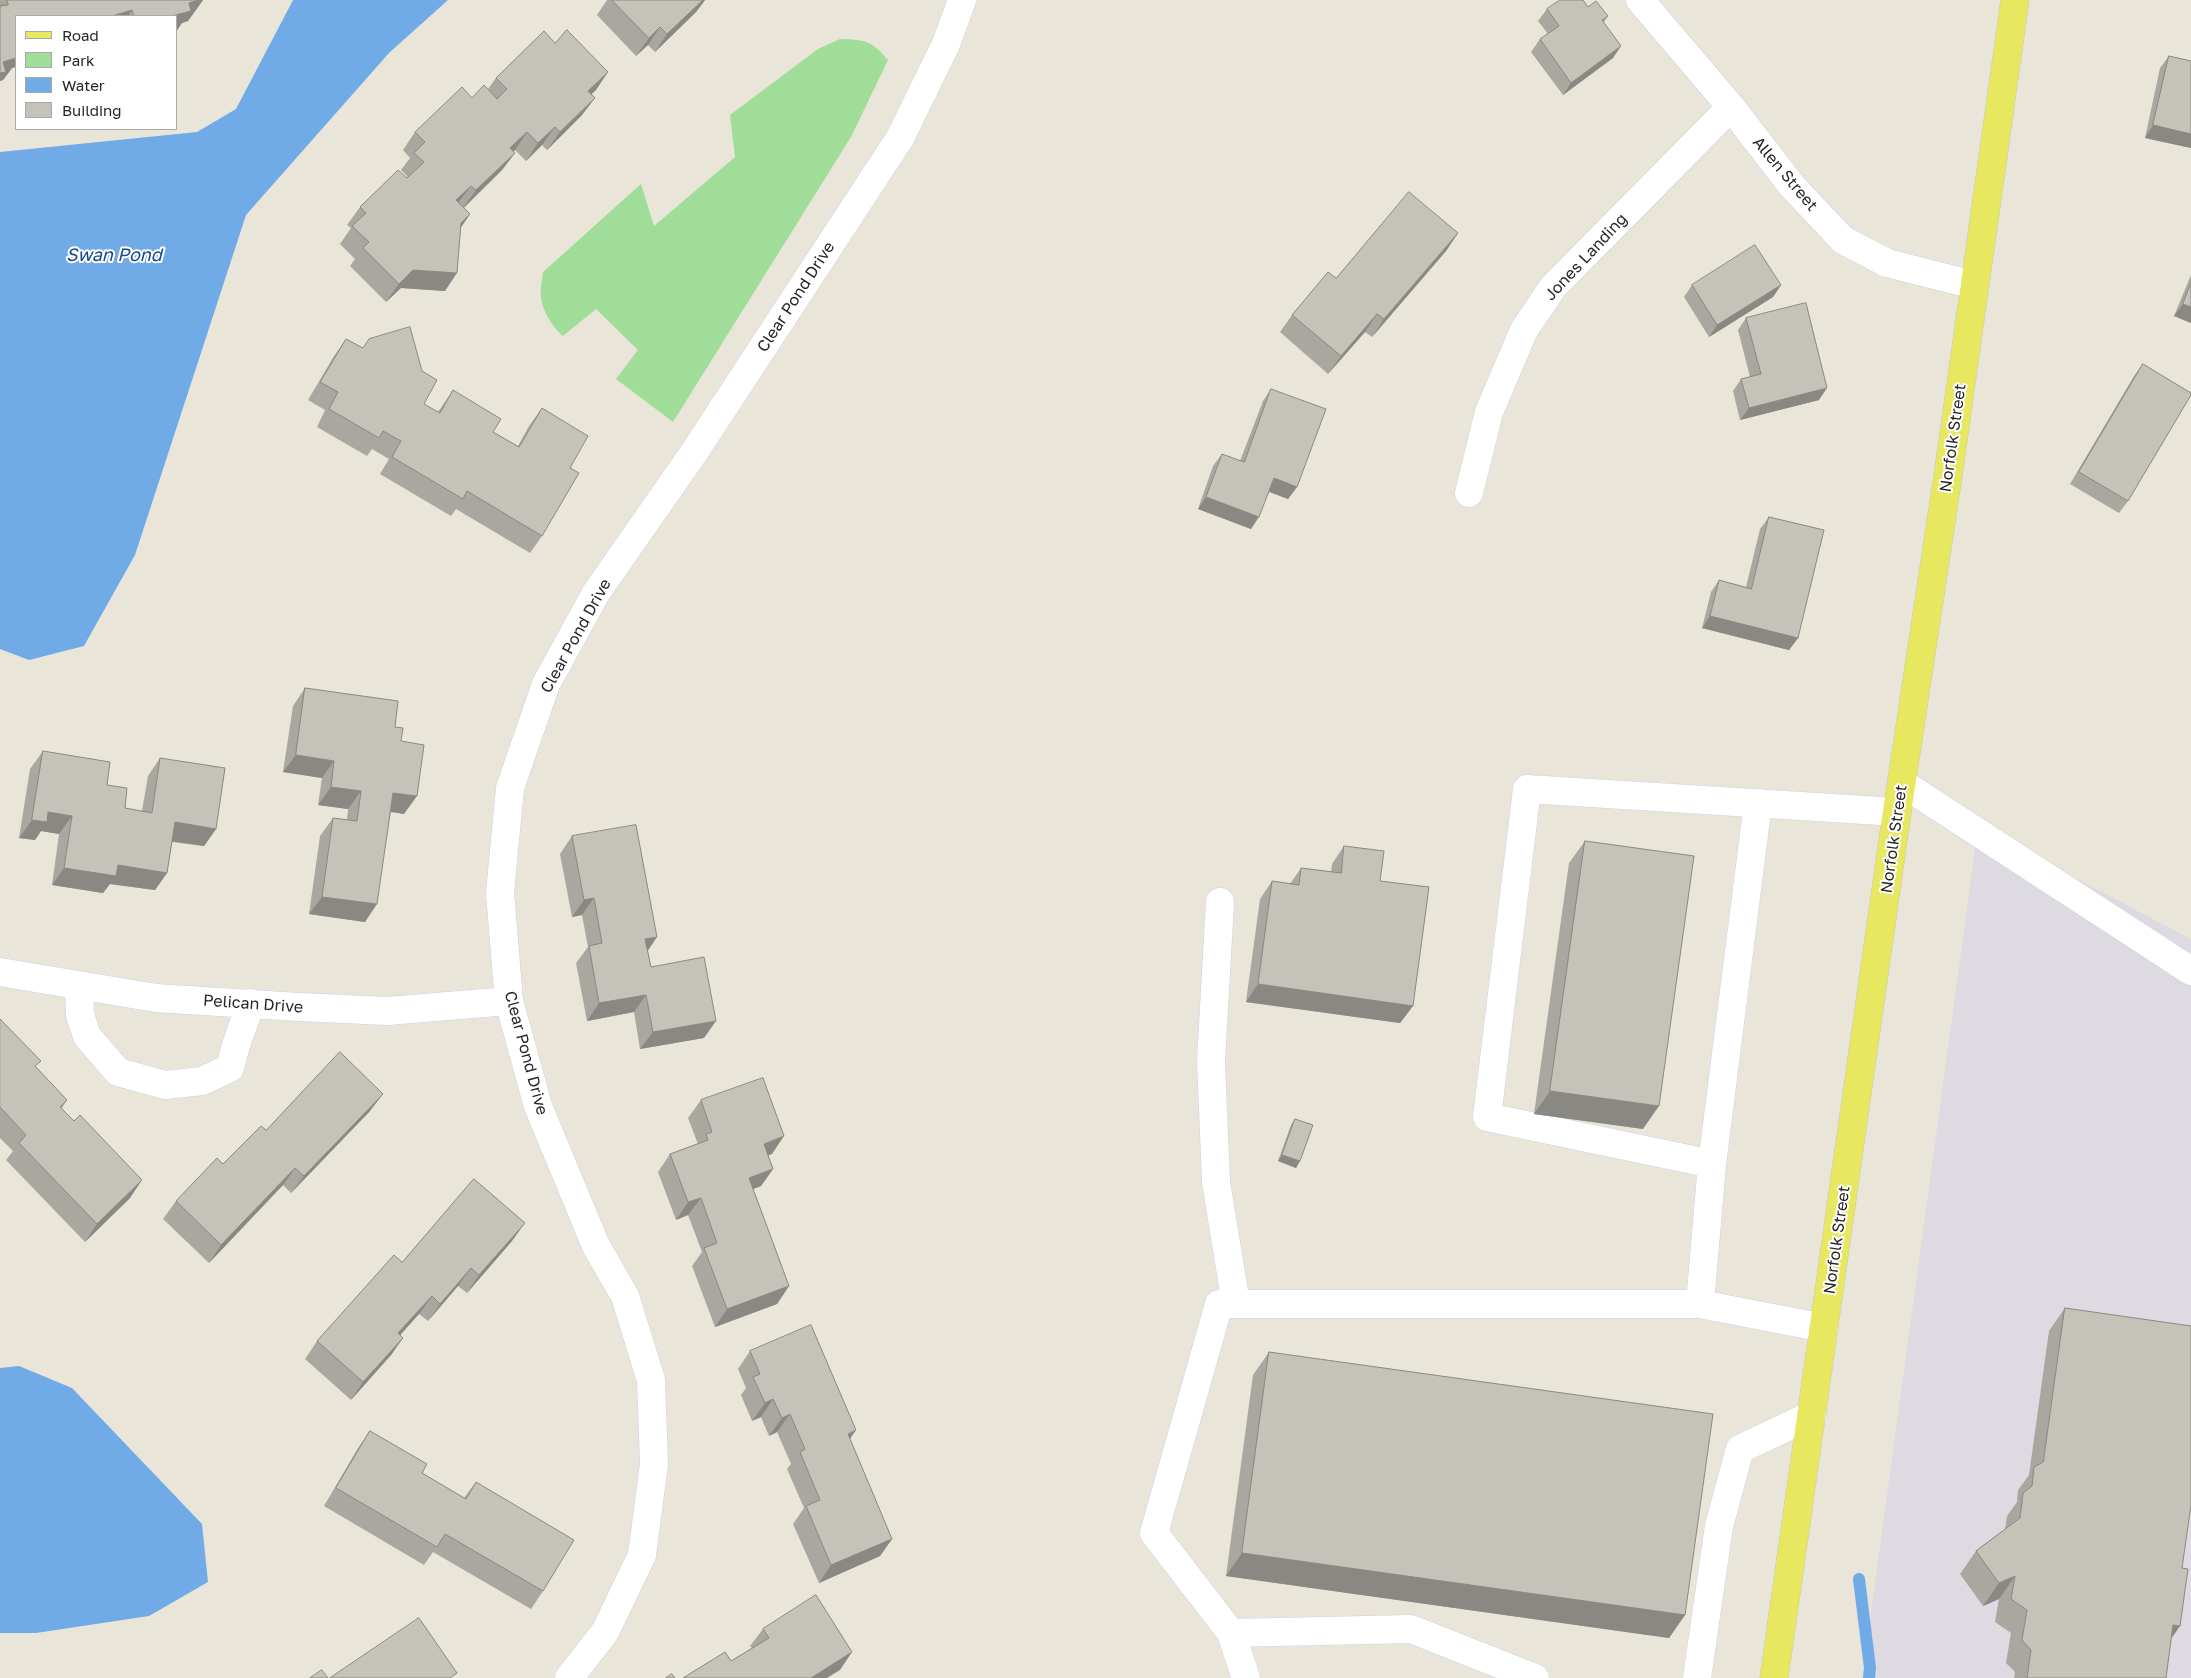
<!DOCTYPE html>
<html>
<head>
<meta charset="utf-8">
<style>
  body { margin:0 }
  #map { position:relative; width:2191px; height:1678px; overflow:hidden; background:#e9e6d9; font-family:"Golos Text",sans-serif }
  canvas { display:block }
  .legend { position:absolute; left:15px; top:15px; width:162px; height:115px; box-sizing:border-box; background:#fff; border:1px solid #a9a9a9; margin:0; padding:6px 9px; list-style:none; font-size:15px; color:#272727 }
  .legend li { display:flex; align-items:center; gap:10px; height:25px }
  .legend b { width:25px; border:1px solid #a9a9a9 }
</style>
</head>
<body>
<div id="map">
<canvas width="2191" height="1678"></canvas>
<ul class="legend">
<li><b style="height:6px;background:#e7e85f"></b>Road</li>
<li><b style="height:14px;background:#9fdd98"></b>Park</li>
<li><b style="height:14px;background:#70abe7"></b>Water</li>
<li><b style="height:14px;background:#c4c2b9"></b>Building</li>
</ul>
</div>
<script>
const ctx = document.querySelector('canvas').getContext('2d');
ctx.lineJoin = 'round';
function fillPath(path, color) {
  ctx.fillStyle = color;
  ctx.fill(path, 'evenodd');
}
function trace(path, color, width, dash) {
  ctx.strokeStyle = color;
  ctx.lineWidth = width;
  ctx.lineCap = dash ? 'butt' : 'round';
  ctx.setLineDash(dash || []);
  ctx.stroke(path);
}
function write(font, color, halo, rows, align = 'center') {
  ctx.font = font + ' "Golos Text",sans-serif';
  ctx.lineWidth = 4;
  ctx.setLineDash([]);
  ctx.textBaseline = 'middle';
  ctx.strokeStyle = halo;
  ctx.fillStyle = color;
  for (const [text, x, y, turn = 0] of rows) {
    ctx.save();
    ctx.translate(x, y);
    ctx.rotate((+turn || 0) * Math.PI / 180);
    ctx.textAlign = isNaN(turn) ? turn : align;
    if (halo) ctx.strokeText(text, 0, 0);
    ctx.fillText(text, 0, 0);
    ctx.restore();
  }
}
const industrial = new Path2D(`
  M1978,827L2191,939V1678H1862Z`);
const green = new Path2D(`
  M840,39C865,40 871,40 888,60L851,137L673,422L616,379L638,350L596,309L563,336C553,328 542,310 541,297C540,290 542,280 543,272L641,184L654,226L735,157L730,115L818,49Z`);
const water = new Path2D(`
  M293,0H448L389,53L246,215L135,555L84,646L29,660L0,649V152L197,132L236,109Z
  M19,1366L72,1388L202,1524L208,1582L149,1616L36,1633H0V1368Z`);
const stream = new Path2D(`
  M1859,1579L1870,1668L1869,1678`);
const minor = new Path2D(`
  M1640,0L1731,107L1792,186L1843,240L1887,263L1974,285
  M1469,493L1489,412L1524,330L1553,287L1731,107
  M1902,783L2191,971
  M1220,902L1211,1061L1216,1182L1236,1304
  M0,972L156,998L299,1007L387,1011L509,1001
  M79,986L80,1015L87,1036L118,1072L165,1085L202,1081L230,1068L236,1045L251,1003
  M1712,1164L1758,803
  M1824,1328L1700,1304L1712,1164L1487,1117L1527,789L1897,812
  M1231,1633L1246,1678
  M569,1678L605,1632L642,1555L654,1464L651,1380L625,1296L596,1246L538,1106L509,1001L500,893L510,788L546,684L596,593L695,451L900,138L946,44L962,0
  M1535,1678L1411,1629L1231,1633L1154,1533L1219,1304H1700
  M1697,1678L1719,1526L1740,1449L1812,1415`);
const major = new Path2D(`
  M1774,1678L1897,812L1949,469L2015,0`);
const wall = new Path2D(`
  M0,0H203L188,21L182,23L176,16H16L12,68L3,80L0,81Z
  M607,0H705L696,12L655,52L648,45L636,56L597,15Z
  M1588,7L1608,16L1604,22L1613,58L1563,95L1531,52L1540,39L1548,34L1538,21L1547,9Z
  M2169,56L2191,61V148L2145,138L2160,68Z
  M496,78L596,90L591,94L582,115L547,150L542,145L526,161L515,150L513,151L515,153L502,170L464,208L470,214L460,228L445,291L401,288L386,302L350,266L355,259L340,244L351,228L347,225L360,207L408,177L401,170L410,158L403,150L415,132L472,98L488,89Z
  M1458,233L1446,251L1372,337L1365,332L1328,374L1280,332L1292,315L1336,278Z
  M2191,275V323L2174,316Z
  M1692,285H1781L1773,297L1709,337L1684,297Z
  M1746,318L1819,400L1740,420L1733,391L1741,379L1750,377L1738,330Z
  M346,339L424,404L438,412L453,390L493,432L518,446L529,426L542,408L570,468L542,536L530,553L456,509L451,516L380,474L389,459L372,449L367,456L317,427L325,410L308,400L334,356Z
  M2143,364L2128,501L2119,513L2070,484L2134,376Z
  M1271,389L1297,487L1288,499L1269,492L1251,529L1198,509L1213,466L1222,454L1240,461L1263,401Z
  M1769,517L1798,638L1789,650L1702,628L1711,592L1719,580L1746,587L1760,529Z
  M305,688L395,727L401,741L404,814L391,812L365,922L309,914L320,836L333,818L347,820L348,809L318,805L322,778L283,772L293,706Z
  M43,751L107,785L125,808L142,811L148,776L160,758L216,829L204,846L172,842L167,873L155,890L110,884L103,893L52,885L59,834L41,831L35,840L19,838L30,769Z
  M572,836L647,951L651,967L704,1038L640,1049L634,1012L587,1021L576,963L588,947L582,915L572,917L560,854Z
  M1585,841L1643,1129L1534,1114L1569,863Z
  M1344,846L1380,881L1413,1006L1400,1023L1246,1002L1260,899L1272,881L1290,884L1301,868L1331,872L1332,864Z
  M0,1019L36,1068L67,1100L62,1108L130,1198L85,1242L6,1160L13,1151L0,1138Z
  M701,1100L772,1154L768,1155L773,1169L761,1186L753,1189L789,1286L777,1304L715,1327L692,1266L702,1252L688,1215L676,1220L658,1172L670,1154L698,1144L688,1118Z
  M370,1111L291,1193L283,1185L209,1263L163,1219L176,1201L266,1130Z
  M1295,1119L1300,1161L1296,1168L1278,1161L1291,1125Z
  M512,1241L467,1293L458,1286L428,1321L419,1314L400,1335L403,1338L391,1355L351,1400L305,1359L317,1341L402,1262Z
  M2065,1308L2171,1639L2166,1678H2014L2015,1672L2006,1663L2011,1633L1995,1622L1999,1599L1983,1606L1960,1574L1976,1551L2005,1529L2007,1516L2017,1502L2018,1490L2029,1475L2049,1331Z
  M750,1351L850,1439L892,1539L880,1556L819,1583L793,1524L804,1508L787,1469L791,1464L777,1432L769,1436L761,1417L752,1421L741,1395L746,1388L738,1369Z
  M1269,1352L1685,1615L1669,1638L1226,1576L1253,1375Z
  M370,1431L422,1473L464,1498L476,1482L543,1591L531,1609L433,1552L424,1565L324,1506L358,1448Z
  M763,1629L840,1670L731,1661L752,1648L750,1646Z`);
const shadedWall = new Path2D(`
  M199,0H203L188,21L182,23L176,32V16H172L189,3Z
  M703,0H705L696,12L655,52L667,34Z
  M132,10L128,16H112Z
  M660,27L648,45L636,56L649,38Z
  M1621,46L1613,58L1563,95L1571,83Z
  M16,48V67L12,68L3,80L0,81V67L3,62Z
  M608,72L596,90L576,109L588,91Z
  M595,98L582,115L547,150L560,132Z
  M2153,125L2191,134V148L2145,138Z
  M555,127L542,145L526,161L538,143Z
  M527,132L515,150L498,165L510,148Z
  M515,153L502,170L463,208L476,190Z
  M471,186L458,203L456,200Z
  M470,214L458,232L461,223Z
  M1458,233L1446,251L1372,337L1384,319Z
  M413,270L457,273L445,291L401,288L386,302L399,284Z
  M1781,285L1773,297L1709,337L1717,325Z
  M2183,304L2191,307V323L2174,316Z
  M1377,314L1365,332L1328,374L1341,356Z
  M1827,388L1819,400L1740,420L1749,408Z
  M1274,478L1297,487L1288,499L1265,490Z
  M1206,497L1259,517L1251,529L1198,509Z
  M1710,616L1798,638L1789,650L1702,628Z
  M296,755L334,761L322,778L283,772Z
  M331,787L361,791L348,809L318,805Z
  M393,793L417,796L404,814L381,810Z
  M48,812L72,816L59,834L41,831L35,840L19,838L32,820Z
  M175,822L216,829L204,846L163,840Z
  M118,865L167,873L155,890L110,884L103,893L52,885L64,868Z
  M322,897L377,904L365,922L309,914Z
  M594,898L582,915L572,917L584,900Z
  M657,937L645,955V939Z
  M1258,984L1413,1006L1400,1023L1246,1002Z
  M646,995L634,1012L587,1021L599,1003Z
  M716,1021L704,1038L640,1049L653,1032Z
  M1550,1091L1659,1106L1643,1129L1534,1114Z
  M383,1094L370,1111L291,1193L304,1176Z
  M784,1136L772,1154L751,1161L764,1144Z
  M1282,1155L1300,1161L1296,1168L1278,1161Z
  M295,1168L283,1185L209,1263L221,1245Z
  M773,1169L761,1186L737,1195L749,1178Z
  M142,1180L130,1198L85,1242L97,1224Z
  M701,1198L688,1215L676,1220L688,1202Z
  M525,1223L512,1241L467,1293L479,1275Z
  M471,1268L458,1286L428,1321L440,1304Z
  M789,1286L777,1304L715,1327L727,1309Z
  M432,1296L419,1314L386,1351L398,1333Z
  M403,1338L391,1355L351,1400L363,1382Z
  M773,1399L761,1417L752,1421L765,1403Z
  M790,1414L777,1432L769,1436L782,1418Z
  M856,1430L844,1448L848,1434Z
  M892,1539L880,1556L819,1583L831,1565Z
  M1242,1553L1685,1615L1669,1638L1226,1576Z
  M2015,1576L1999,1599L1983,1606L1999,1583Z
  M2173,1625L2180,1626L2164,1649Z
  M852,1652L840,1670L827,1678H811Z`);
const building = new Path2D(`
  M7,0H199L189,3L191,11L172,16H134L132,10L112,16H16V58L3,62L6,72L0,73V6L8,5Z
  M612,0H703L667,34L660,27L649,38Z
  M1560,0H1583L1588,7L1596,1L1608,16L1602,20L1621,46L1571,83L1540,39L1559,26L1547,9Z
  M567,30L608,72L588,91L595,98L560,132L555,127L538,143L527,132L510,148L515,153L476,190L471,186L456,200L470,214L461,223L457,273L413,270L399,284L363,248L369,242L352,226L366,213L360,207L398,170L407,178L424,162L414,153L425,142L415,132L462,87L472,98L484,85L497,99L507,89L496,78L544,31L555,43Z
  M2169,56L2191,61V134L2153,125Z
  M1409,192L1458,233L1384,319L1377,314L1341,356L1292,315L1328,272L1336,278Z
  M1755,245L1781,285L1717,325L1692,285Z
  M2191,283V307L2183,304Z
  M1806,303L1827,388L1749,408L1741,379L1761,374L1746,318Z
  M410,327L422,371L437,380L424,404L440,413L453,390L501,419L493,432L519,447L542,408L588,436L570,468L579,473L542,536L467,491L463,499L392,457L401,441L383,431L379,438L329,409L338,392L320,382L346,339L363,348L369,339Z
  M2143,364L2191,393V395L2128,501L2079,472Z
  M1271,389L1326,409L1297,487L1274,478L1259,517L1206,497L1222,454L1244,462Z
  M1769,517L1824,530L1798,638L1710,616L1719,580L1751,589Z
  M305,688L398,701L395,727L403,728L401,741L424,745L417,796L393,793L377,904L322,897L333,818L357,821L361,791L331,787L334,761L296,755Z
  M43,751L110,762L107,785L127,788L125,808L152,813L160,758L225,768L216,829L175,822L167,873L118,865L116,876L64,868L72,816L48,812L47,822L32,820Z
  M636,825L657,937L645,939L651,967L704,957L716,1021L653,1032L646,995L599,1003L589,946L602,943L594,898L584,900L572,836Z
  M1585,841L1694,856L1659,1106L1550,1091Z
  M1344,846L1384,851L1380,881L1429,887L1413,1006L1258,984L1272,881L1299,885L1301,868L1341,873Z
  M0,1019L41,1061L35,1066L67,1100L60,1107L74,1121L80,1115L142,1180L97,1224L19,1143L26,1135L0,1107Z
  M340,1052L383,1094L304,1176L295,1168L221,1245L176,1201L217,1158L223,1164L261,1126L266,1130Z
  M763,1078L784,1136L764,1144L773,1169L749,1178L789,1286L727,1309L704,1248L717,1243L701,1198L688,1202L670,1154L708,1140L706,1134L712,1132L701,1100Z
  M1295,1119L1313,1125L1300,1161L1282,1155Z
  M474,1179L525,1223L479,1275L471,1268L440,1304L432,1296L398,1333L403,1338L363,1382L317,1341L394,1255L402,1262Z
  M2065,1308L2191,1326V1505L2182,1568L2188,1569L2180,1626L2173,1625L2166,1678H2027L2031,1650L2022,1640L2027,1610L2011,1599L2015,1576L1999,1583L1976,1551L2020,1518L2023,1493L2032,1486L2034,1467L2043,1462Z
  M811,1325L856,1430L848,1434L892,1539L831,1565L806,1506L820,1500L800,1452L805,1449L790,1414L782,1418L773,1399L765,1403L753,1377L760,1374L750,1351Z
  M1269,1352L1713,1414L1685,1615L1242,1553Z
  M370,1431L427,1464L422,1473L466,1499L476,1482L574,1540L543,1591L445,1534L437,1547L336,1488Z
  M816,1595L852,1652L811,1678H683L725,1652L731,1661L769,1638L763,1629Z
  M419,1618L457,1673L450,1678H330Z
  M322,1670L328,1678H310Z
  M672,1674L675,1678H666Z`);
const streetNames = [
  ["Allen Street",1785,174,50],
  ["Jones Landing",1586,257,-47],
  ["Clear Pond Drive",796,297,-57],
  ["Norfolk Street",1953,438,-82],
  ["Clear Pond Drive",576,636,-61],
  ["Norfolk Street",1894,839,-82],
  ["Pelican Drive",253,1004,4],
  ["Clear Pond Drive",526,1053,75],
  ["Norfolk Street",1837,1240,-82]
];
const waterNames = [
  ["Swan Pond",114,255]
];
fillPath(industrial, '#dedae2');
fillPath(green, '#9fdd98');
fillPath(water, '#70abe7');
trace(stream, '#70abe7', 12);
trace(minor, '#cfcfe0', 29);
trace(major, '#c7c7c7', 29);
trace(minor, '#fff', 28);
trace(major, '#e7e85f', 28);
fillPath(wall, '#a9a79f');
fillPath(shadedWall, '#898882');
fillPath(building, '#c4c2b9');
trace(building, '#898882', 1);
write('16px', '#272727', '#fff', streetNames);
write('italic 18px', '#14478e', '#fff', waterNames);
</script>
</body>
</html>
